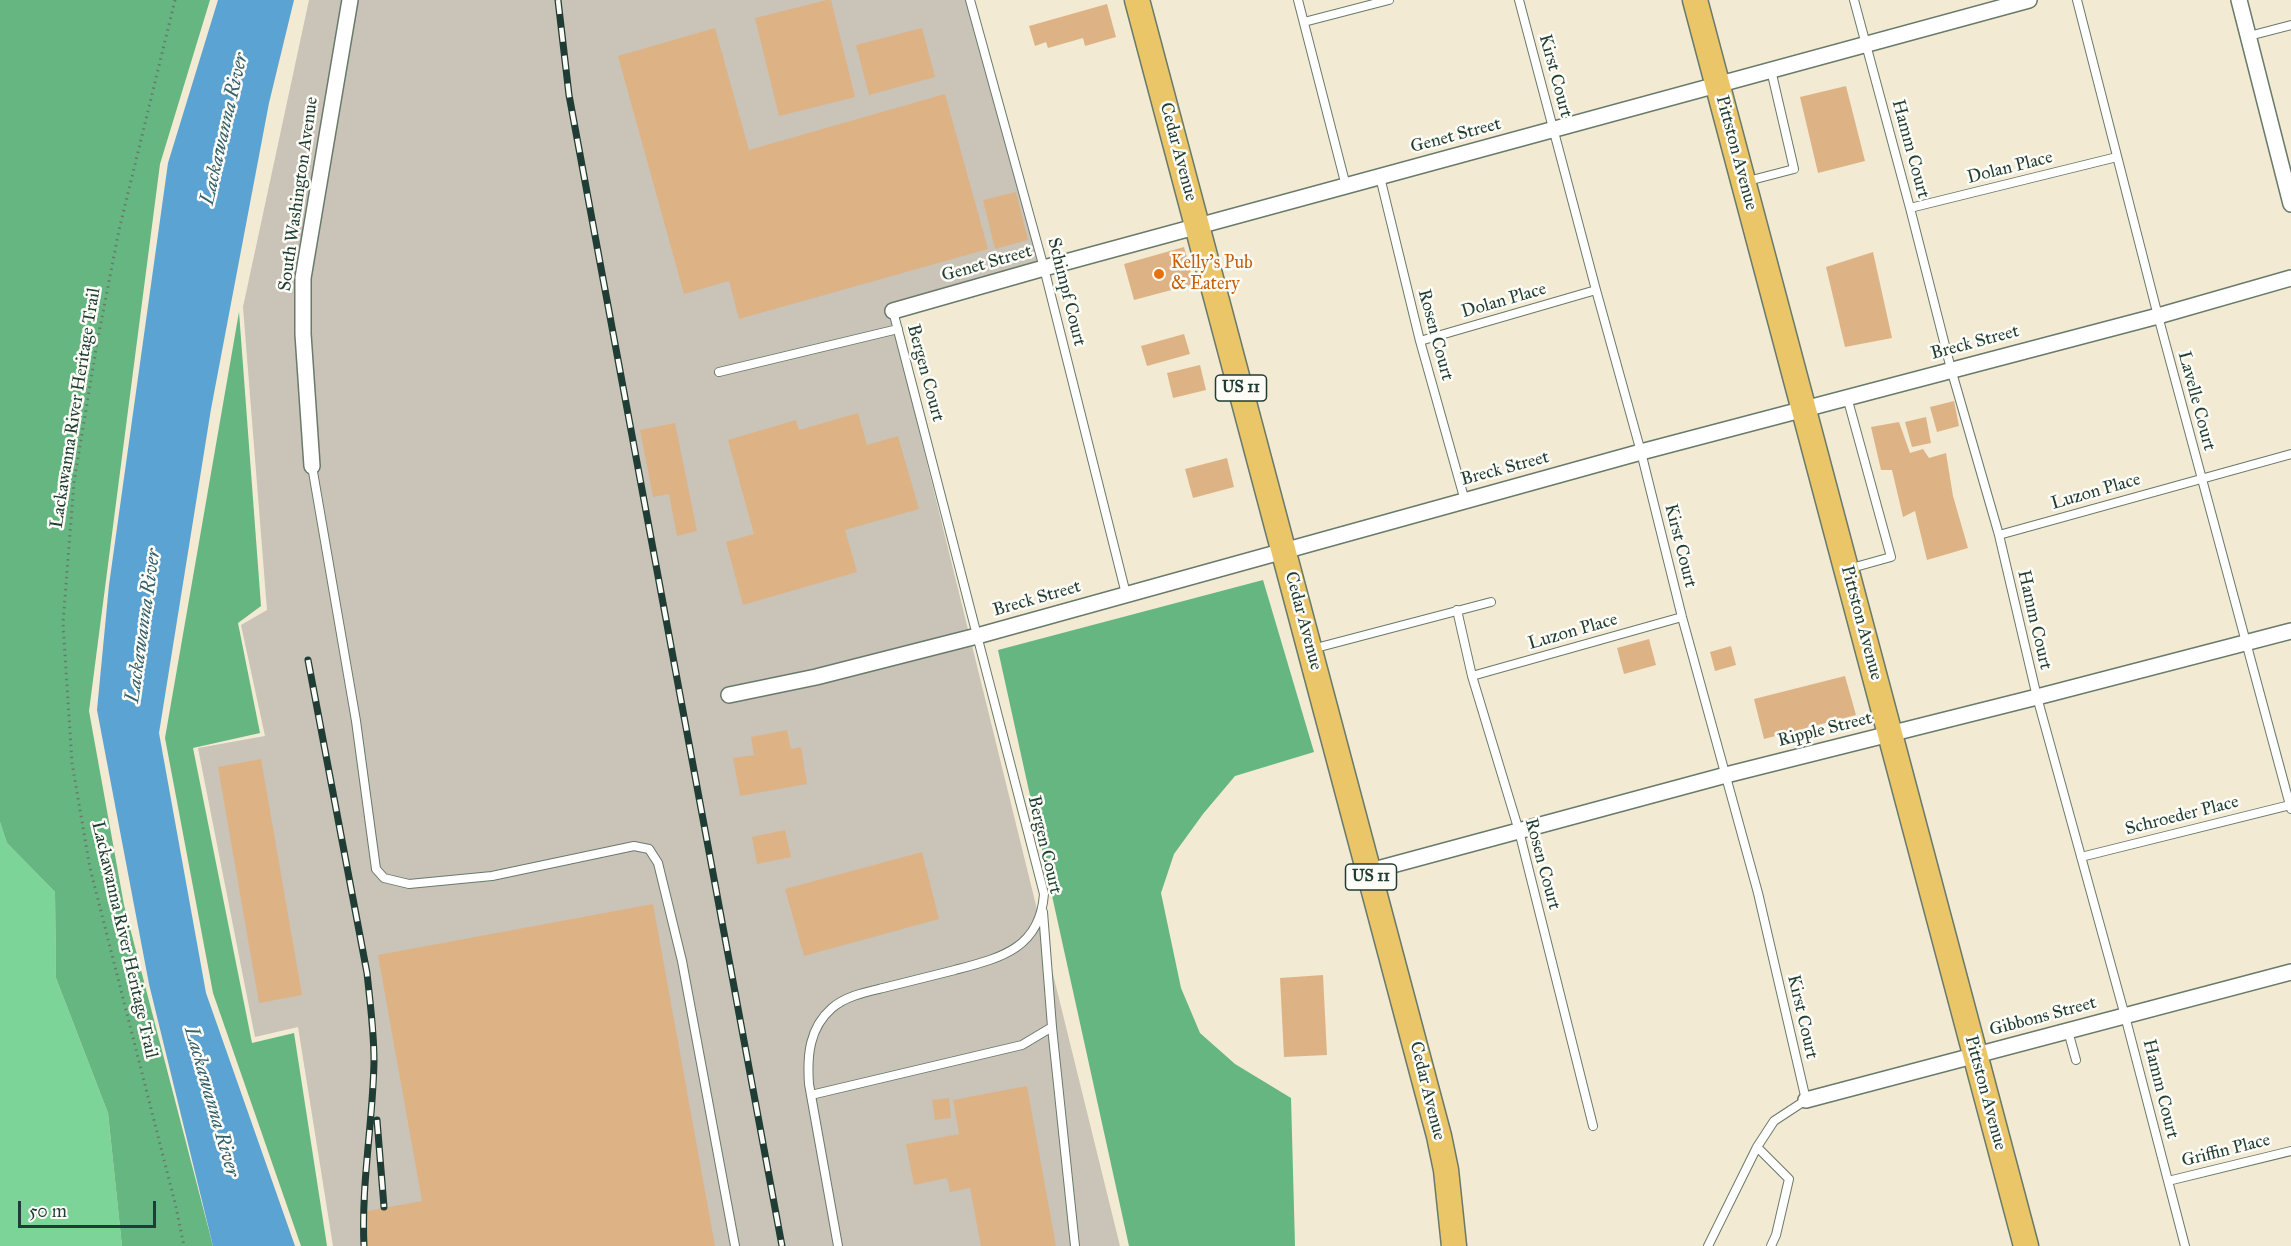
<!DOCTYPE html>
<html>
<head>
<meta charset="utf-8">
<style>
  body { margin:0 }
  #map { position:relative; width:2291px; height:1246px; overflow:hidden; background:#f2ead2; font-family:"IM FELL Great Primer",serif }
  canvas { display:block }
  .scale { position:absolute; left:18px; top:1201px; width:138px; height:27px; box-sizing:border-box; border:3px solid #1f3d34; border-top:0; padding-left:8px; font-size:18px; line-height:21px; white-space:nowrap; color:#1f3d34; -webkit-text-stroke:4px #fdfcf7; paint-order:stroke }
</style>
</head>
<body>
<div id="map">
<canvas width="2291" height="1246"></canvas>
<div class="scale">50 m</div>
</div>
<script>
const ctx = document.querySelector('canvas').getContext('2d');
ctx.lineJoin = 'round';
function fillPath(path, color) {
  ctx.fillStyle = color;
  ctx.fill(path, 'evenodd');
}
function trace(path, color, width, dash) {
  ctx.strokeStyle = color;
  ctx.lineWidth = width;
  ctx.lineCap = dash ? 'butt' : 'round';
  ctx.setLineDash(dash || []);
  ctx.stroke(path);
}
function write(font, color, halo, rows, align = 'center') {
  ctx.font = font + ' "IM FELL Great Primer",serif';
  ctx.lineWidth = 5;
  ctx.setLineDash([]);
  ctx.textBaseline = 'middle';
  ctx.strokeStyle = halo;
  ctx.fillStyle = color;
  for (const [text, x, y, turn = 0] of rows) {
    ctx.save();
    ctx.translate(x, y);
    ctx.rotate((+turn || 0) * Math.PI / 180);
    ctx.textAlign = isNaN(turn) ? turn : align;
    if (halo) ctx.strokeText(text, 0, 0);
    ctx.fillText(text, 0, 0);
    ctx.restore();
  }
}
const industrial = new Path2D(`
  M309,0H968L1042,269L889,309L1120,1246H333L298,1027L255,1037L198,748L265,736L241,625L267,610L243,307Z`);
const green = new Path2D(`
  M0,822L7,843L55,892L56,978L108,1113L122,1246H0Z`);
const forest = new Path2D(`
  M0,0H210L160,164L89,711L124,905L213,1246H122L108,1113L56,978L55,892L7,843L0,822Z
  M239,312L261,606L238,623L260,733L193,748L252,1043L294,1033L327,1246H301L213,993L165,738Z
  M1263,580L1314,752L1235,776L1203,814L1174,854L1161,893L1181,988L1200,1033L1235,1064L1291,1098L1295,1246H1129L998,650Z`);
const water = new Path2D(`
  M218,0H294L269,103L211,409L159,733L206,993L295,1246H213L149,984L97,710L109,585L168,163Z`);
const building = new Path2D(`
  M827,0H831L855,97L779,116L755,18Z
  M1107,4L1116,37L1085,46L1083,38L1048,48L1046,42L1035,46L1029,26Z
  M715,28L749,150L945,94L988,249L739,319L729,281L684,294L618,56Z
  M922,28L935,77L869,95L856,45Z
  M1846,86L1865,161L1818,173L1800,97Z
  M1016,192L1028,240L995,249L983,200Z
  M1184,247L1194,284L1134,300L1124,264Z
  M1873,252L1892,338L1845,347L1826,267Z
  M1184,334L1190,354L1147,366L1141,346Z
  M1200,365L1206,390L1173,398L1167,373Z
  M1954,401L1959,426L1937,432L1930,407Z
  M858,413L867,445L898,436L919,509L845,530L857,572L743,605L726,542L754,534L728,440L796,420L799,430Z
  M1926,417L1931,443L1912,447L1905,422Z
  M1899,422L1910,453L1923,449L1929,458L1946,453L1953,496L1968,548L1927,560L1915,511L1903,517L1892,470H1881L1871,427Z
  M675,423L697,531L677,536L669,494L653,497L640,430Z
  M1227,458L1234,487L1193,498L1185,469Z
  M1649,639L1656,665L1624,674L1617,648Z
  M1731,646L1736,665L1715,671L1710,652Z
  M1845,676L1856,715L1764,739L1754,699Z
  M787,730L791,749L801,747L807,784L740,796L733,758L754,755L751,737Z
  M261,759L302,995L259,1003L218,767Z
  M785,830L791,857L757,864L752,837Z
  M922,852L939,919L804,956L785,889Z
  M653,904L715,1246H368L362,1212L422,1201L378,955Z
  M1323,975L1327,1055L1284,1057L1280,978Z
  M1027,1086L1056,1246H981L970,1188L950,1192L947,1178L914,1185L906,1144L959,1134L953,1100Z
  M949,1098L951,1118L935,1120L932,1100Z`);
const path = new Path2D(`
  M175,0L119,230L97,343L74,482L63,623L72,763L90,868L176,1207L184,1246`);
const service = new Path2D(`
  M970,0L1044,268L1126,594
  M1298,0L1346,186
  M1519,0L1596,290L1641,452L1682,617L1758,893L1806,1100L1774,1121L1757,1147L1708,1246
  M1854,0L1910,208L1951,369L1999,535L2037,697L2125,1016L2185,1246
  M2077,0L2158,316L2291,809
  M1304,22L1389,0
  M2249,36L2291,25
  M1380,177L1420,341L1465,501
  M1748,181L1794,169L1771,70
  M1910,208L2117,157
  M1420,341L1596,290
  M719,372L898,329
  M1847,397L1891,557L1848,569
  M312,466L356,721L376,869L384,878L409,884L492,876L634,846L649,849L658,863L682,961L735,1246
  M1999,535L2291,454
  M1457,610L1472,676L1519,831L1593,1126
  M1312,649L1491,602
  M1472,676L1682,617
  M2081,857L2290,805
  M1052,1027L1075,1246
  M2068,1031L2076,1060
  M811,1095L1022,1045L1052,1027L1043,912
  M1757,1147L1789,1179L1776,1235L1771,1246
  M2168,1181L2291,1151
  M838,1246L809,1084C807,1056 809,1028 832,1008C846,996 866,992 883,988C907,982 931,976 955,970C1000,958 1040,949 1044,894L893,311`);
const minor = new Path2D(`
  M2239,0L2291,204
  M893,311L1044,268L2029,0
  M312,466L303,334V278L350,0
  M729,695L816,677L977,636L1641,452L2158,316L2291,278
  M1370,871L1726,775L2037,697L2291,631
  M1806,1100L2291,972`);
const primary = new Path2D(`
  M1137,0L1439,1136L1446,1170L1454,1246
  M1695,0L2026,1246`);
const rail = new Path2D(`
  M558,0L569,95L782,1246
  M308,660L367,973C370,1002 374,1031 374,1061C373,1122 361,1184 364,1246
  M377,1120L384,1207`);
const markers = [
  [1159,274,6,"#e8710a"]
];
const shields = [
  [1241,388,51],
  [1371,877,51]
];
const shieldNames = [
  ["US 11",1241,388],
  ["US 11",1371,877]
];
const streetNames = [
  ["Kirst Court",1555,76,75],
  ["Genet Street",1456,136,-15],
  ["Hamm Court",1910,149,75],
  ["Cedar Avenue",1178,152,75],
  ["Pittston Avenue",1736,153,75],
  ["Dolan Place",2010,168,-14],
  ["South Washington Avenue",299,194,-82],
  ["Genet Street",987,264,-16],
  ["Schimpf Court",1066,292,76],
  ["Dolan Place",1504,301,-16],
  ["Rosen Court",1435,335,75],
  ["Breck Street",1975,343,-15],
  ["Bergen Court",925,373,75],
  ["Lavelle Court",2196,401,75],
  ["Lackawanna River Heritage Trail",76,408,-81],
  ["Breck Street",1505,469,-15],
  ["Luzon Place",2096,492,-16],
  ["Kirst Court",1680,546,76],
  ["Breck Street",1037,599,-16],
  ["Hamm Court",2034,620,77],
  ["Cedar Avenue",1303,621,75],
  ["Pittston Avenue",1861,623,75],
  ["Luzon Place",1573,632,-16],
  ["Ripple Street",1825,730,-14],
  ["Schroeder Place",2182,816,-14],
  ["Bergen Court",1044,845,77],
  ["Rosen Court",1542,864,75],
  ["Lackawanna River Heritage Trail",124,940,77],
  ["Kirst Court",1802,1017,77],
  ["Gibbons Street",2043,1017,-15],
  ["Hamm Court",2160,1089,76],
  ["Cedar Avenue",1427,1091,76],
  ["Pittston Avenue",1985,1093,75],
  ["Griffin Place",2226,1151,-14]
];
const foodNames = [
  ["Kelly's Pub",1171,264],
  ["& Eatery",1171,285]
];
const waterNames = [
  ["Lackawanna River",225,129,-77],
  ["Lackawanna River",144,626,-82],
  ["Lackawanna River",211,1102,74]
];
fillPath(industrial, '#c9c3b8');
fillPath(green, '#7cd499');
fillPath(forest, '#65b681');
fillPath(water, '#5ba3d2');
fillPath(building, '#ddb386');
trace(service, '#697a6b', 10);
trace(minor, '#697a6b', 18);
trace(primary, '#697a6b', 27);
trace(path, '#697a6b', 3, [1.5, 4.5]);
trace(service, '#fff', 8);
trace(minor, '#fff', 15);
trace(primary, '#eac669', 24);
trace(rail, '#1f3d34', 7);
trace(rail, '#fdfcf7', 4.5, [14]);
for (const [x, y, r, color] of markers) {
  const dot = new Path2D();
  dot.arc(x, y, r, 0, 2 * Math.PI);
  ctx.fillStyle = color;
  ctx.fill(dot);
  trace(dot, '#fdfcf7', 2);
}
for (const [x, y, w] of shields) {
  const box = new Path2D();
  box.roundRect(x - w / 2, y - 13, w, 26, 4.5);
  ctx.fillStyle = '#fdfcf7';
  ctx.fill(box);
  trace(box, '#1f3d34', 1.5);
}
write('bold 16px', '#1f3d34', null, shieldNames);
write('18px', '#1f3d34', '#fdfcf7', streetNames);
write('18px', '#c56008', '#fdfcf7', foodNames, 'left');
write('italic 20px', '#34616b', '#fdfcf7', waterNames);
</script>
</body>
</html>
